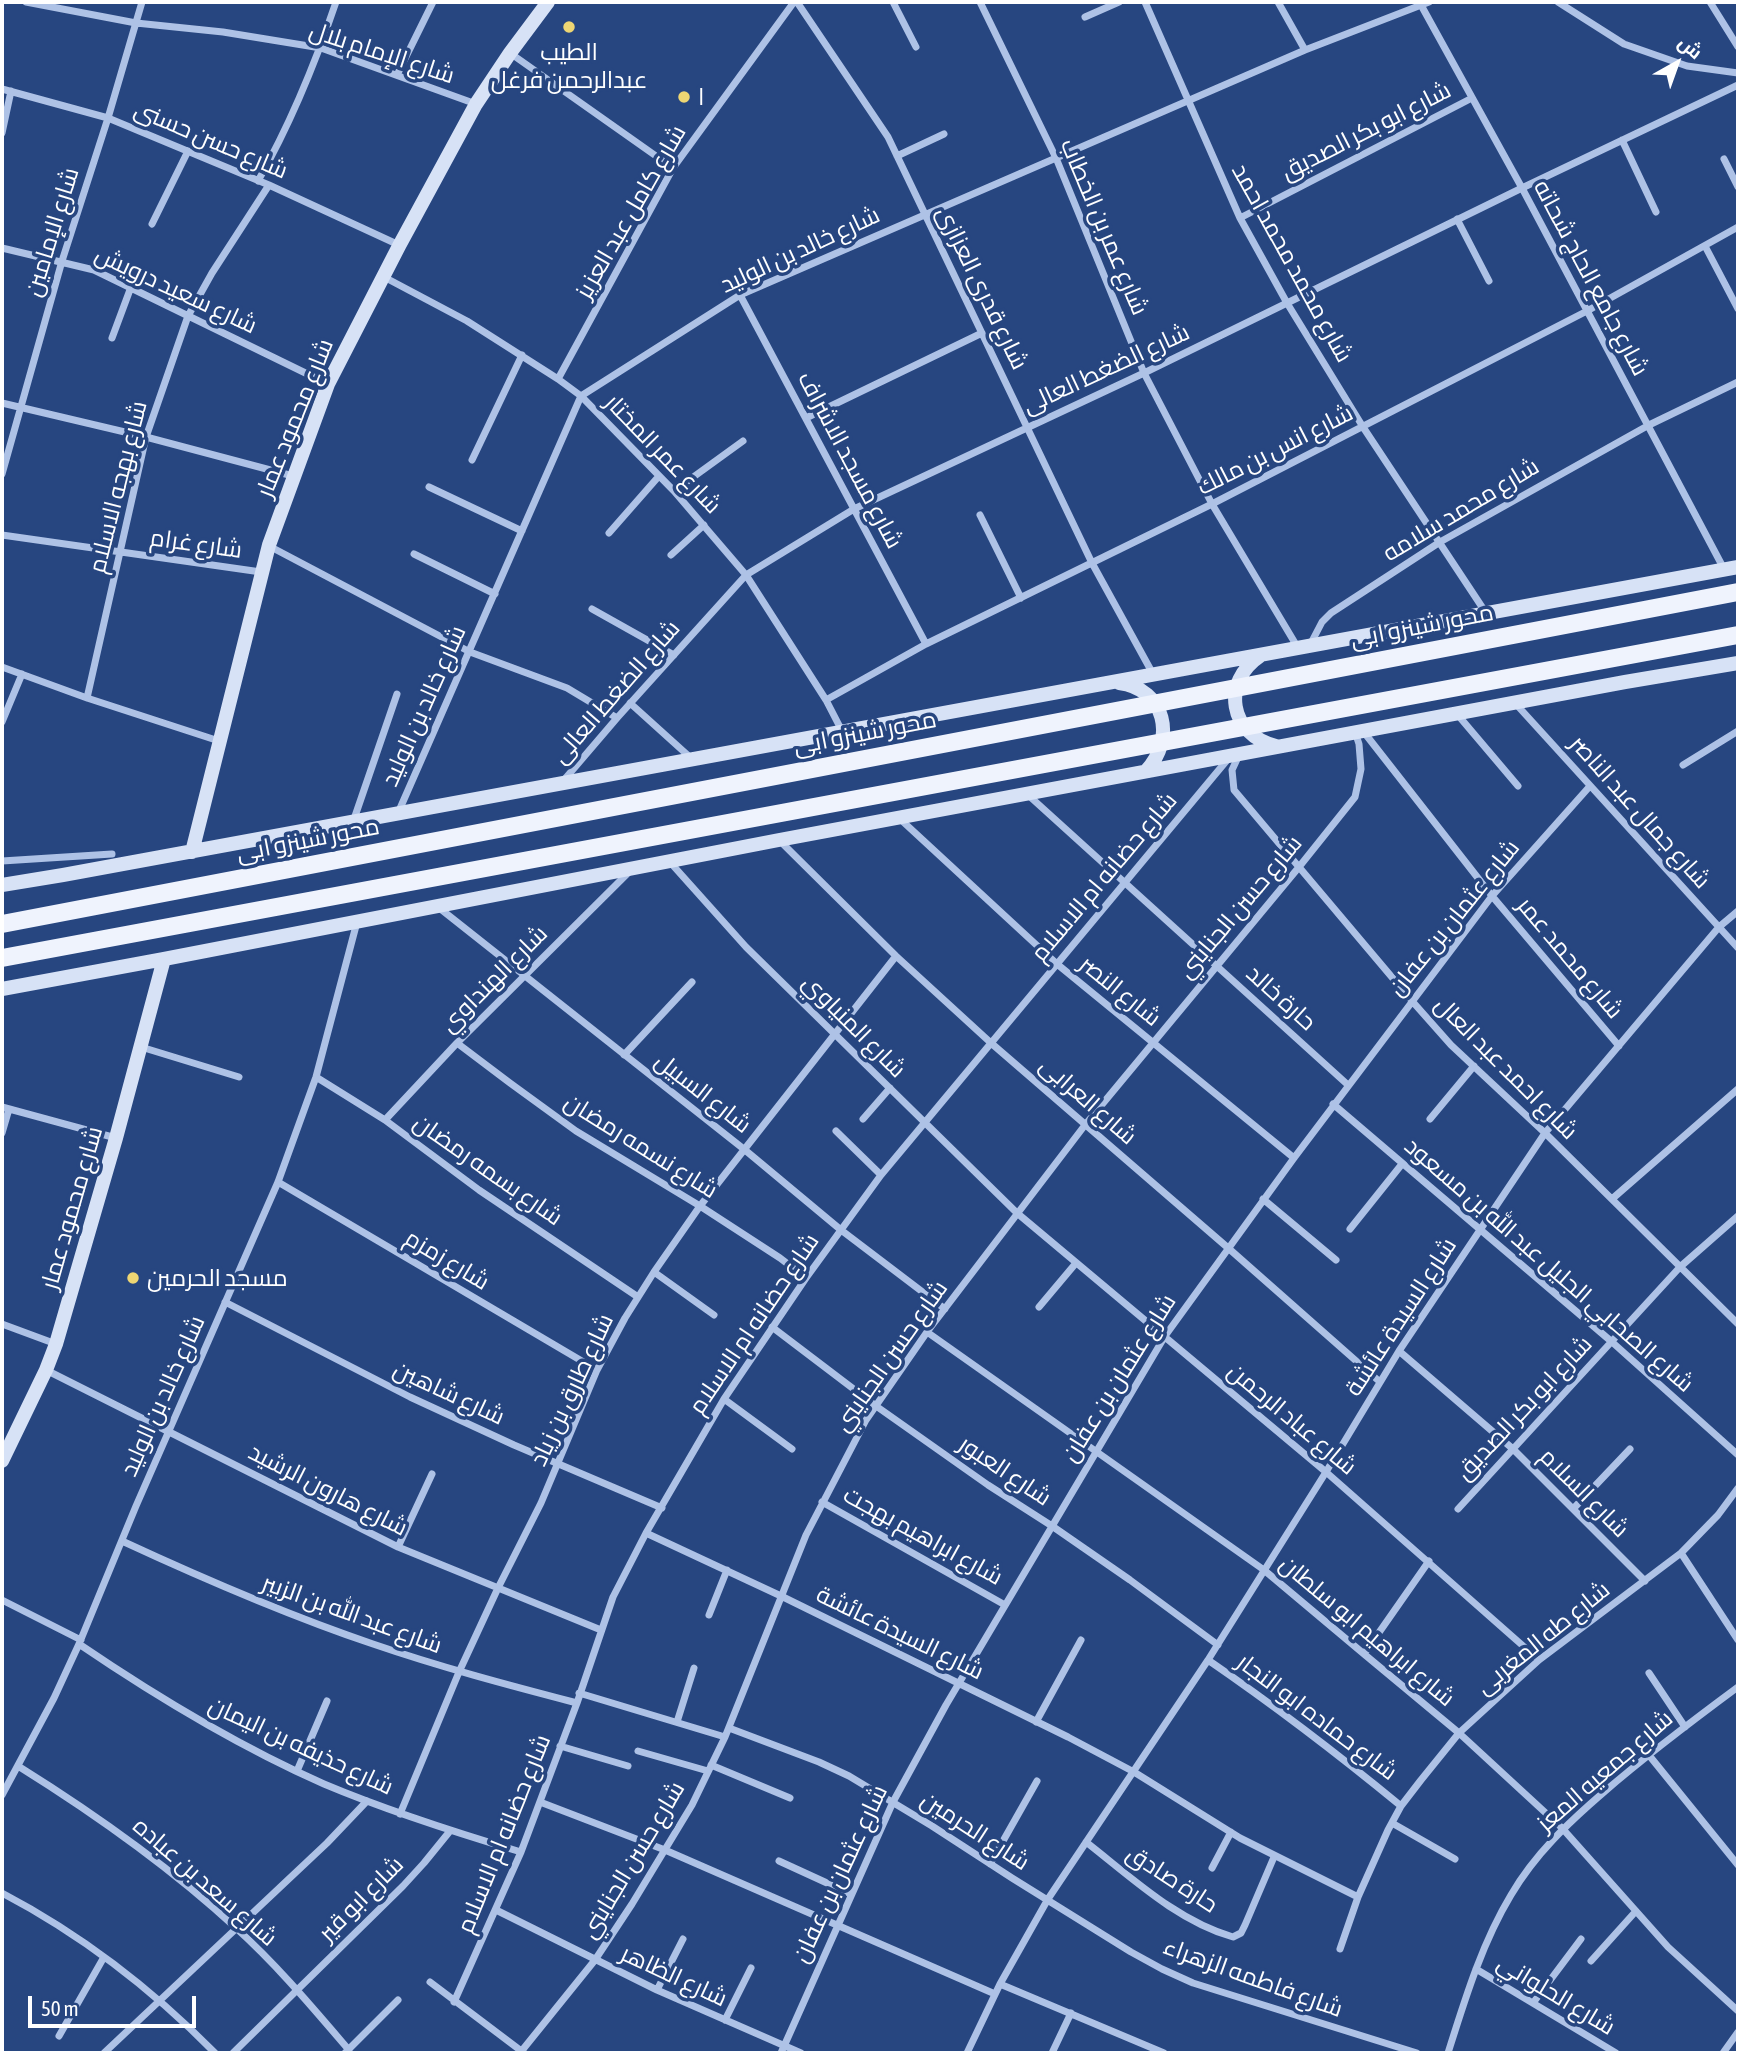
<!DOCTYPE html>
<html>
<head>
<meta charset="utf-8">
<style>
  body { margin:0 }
  #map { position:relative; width:1740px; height:2055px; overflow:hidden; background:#274680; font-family:"Asap Condensed",Cairo,sans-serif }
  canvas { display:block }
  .frame { position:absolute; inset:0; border:4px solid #fff; pointer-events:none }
  .north { position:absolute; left:1642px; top:28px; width:70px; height:70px; -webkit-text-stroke:5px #274680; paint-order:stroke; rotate:40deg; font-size:19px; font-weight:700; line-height:28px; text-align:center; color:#fff }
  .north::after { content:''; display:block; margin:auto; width:24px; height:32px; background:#fff; clip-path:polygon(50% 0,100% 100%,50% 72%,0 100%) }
  .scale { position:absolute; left:28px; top:1996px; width:168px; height:32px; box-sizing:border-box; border:4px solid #fff; border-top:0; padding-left:9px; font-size:21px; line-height:24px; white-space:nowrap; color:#fff; -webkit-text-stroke:5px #274680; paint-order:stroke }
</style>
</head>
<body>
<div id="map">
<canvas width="1740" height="2055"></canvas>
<div class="frame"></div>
<div class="north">ش</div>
<div class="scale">50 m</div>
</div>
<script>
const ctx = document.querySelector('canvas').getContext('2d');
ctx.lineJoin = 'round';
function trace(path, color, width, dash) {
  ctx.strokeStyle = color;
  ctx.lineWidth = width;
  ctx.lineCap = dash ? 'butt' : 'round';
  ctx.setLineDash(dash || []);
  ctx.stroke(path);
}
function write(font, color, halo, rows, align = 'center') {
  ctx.font = font + ' "Asap Condensed",Cairo,sans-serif';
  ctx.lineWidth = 7;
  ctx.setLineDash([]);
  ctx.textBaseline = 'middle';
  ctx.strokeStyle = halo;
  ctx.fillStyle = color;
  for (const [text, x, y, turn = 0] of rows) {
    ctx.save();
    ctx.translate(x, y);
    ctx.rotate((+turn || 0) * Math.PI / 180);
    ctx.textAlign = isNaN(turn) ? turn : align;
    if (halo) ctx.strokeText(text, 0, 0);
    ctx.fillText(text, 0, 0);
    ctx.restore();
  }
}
const street = new Path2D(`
  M26,2L136,23L223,32L321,48L476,104
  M797,2L888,137L1092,563L1153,674
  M893,2L916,47
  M980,2L1056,158L1144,373L1212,504L1298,648
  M1145,2L1240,218L1287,303L1363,427L1486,613
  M1278,2L1305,50
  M1558,2L1624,44L1687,66L1738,73
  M1710,2L1738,47
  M1421,5L1522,188L1724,569
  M1085,17L1119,2
  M510,53L673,168
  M397,75L433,2
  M2,89L108,118L269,185L399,245
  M2,133L11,91
  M1622,140L1656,212
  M897,156L944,134
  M1724,159L1738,187
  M258,181C291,123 315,64 336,2
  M1240,218L1472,98
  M1457,219L1489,281
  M152,224L188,151
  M1705,246L1738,309
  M2,248L94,270L328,384
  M384,277L467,321L558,379L581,396L674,491L746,575L826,700L842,731
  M740,295L926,644
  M112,338L131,287
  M558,379L673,168L794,2
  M2,403L146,437L293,476
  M806,418L982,333
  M472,460L522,355
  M2,474L62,261L108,118L142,2
  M429,487L522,531
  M674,491L743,441
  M980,515L1021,598
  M609,533L659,476
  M2,535L261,572
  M269,546L470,652L567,688L617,718
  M414,554L495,594
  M671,555L704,525
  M592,609L674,655
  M1310,645L1322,622L1331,613L1440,542L1649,425L1738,382
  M2,667L87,698L219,741
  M87,698L146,437L188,316L212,273L269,185
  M826,700L926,644L1212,504L1587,311L1738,227
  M630,703L692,759
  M1515,703L1738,948
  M1457,714L1518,786
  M2,722L22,674
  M1363,731L1492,896L1619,1046
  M1239,755L1232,770L1234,790L1412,1001L1451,1045L1545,1133L1738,1324
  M1683,765L1738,731
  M564,780L617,718L746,575L854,509L1144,373L1522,188L1738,85
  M1027,794L1348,1085
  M398,813L581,396L740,295L1305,50L1429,2
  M899,818L1057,964L1294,1158
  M353,822L397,694
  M780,841L896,956L991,1043L1227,1247L1380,1382
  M2,861L112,854
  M669,861L746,947L1017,1213L1326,1472L1539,1660
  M438,907L745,1150L841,1230L945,1309
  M457,1043L510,1083L576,1131L700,1206L780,1258L806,1278
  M141,1047L239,1077
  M624,1055L692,982
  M316,1077L385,1120L479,1190L638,1297
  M1333,1104L1612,1342L1738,1455
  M2,1107L116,1138
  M863,1119L890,1088
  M1430,1119L1474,1066
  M385,1120L457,1043L630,871
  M836,1131L881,1175
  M2,1133L9,1109
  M278,1182L597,1370
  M1263,1199L1336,1260
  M1612,1199L1738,1089
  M1350,1229L1402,1164
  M654,1272L714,1315
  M225,1302L410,1397L514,1445L662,1508
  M1039,1307L1076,1263
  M2,1324L56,1344
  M772,1327L876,1406L988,1485L1052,1526L1130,1580L1218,1645
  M927,1332L1264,1570L1364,1654L1459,1733L1562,1828L1668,1947L1738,2011
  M1399,1351L1513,1449L1645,1581
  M46,1370L398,1547L601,1630
  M724,1399L792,1449
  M822,1502L1005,1605
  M1458,1509L1680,1267L1738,1216
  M1573,1509L1630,1449
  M646,1533L781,1596L1068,1737L1134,1772L1240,1838L1358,1897
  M122,1541C204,1579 287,1615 373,1644C440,1667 508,1685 577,1703
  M398,1547L432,1474
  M1681,1553L1738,1640
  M2,1600L81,1640
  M709,1615L727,1570
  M79,1644C157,1697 238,1746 324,1784C388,1811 454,1832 521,1852
  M1364,1654L1429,1561
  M1208,1660C1275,1706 1339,1755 1401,1806
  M1649,1673L1685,1727
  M579,1693L725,1737
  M677,1722L694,1668
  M1036,1722L1081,1640
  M729,1728L819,1762L849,1776L932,1826L1012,1878L1131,1952L1162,1969L1193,1983L1417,2053
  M560,1746L628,1766
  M638,1751L708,1771
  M1648,1754L1738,1865
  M711,1765L790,1798
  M18,1766C95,1814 169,1866 236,1928C277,1965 313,2008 349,2050
  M297,1771L327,1701
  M2,1795L54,1698L79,1644L136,1506L278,1182L316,1077L357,922
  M540,1802L665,1850L995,1994
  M400,1814L459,1672L498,1588L541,1503L597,1370L625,1318L654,1272L700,1206L896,956
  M1392,1823L1455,1859
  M1086,1842C1131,1877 1177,1921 1233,1937L1241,1933L1245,1925L1274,1857
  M779,1861L851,1894
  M990,1864L1037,1781
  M1212,1868L1231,1832
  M2,1893C80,1934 153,1990 215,2053
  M496,1910L657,1990L801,2053
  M1340,1949L1358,1897L1388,1830L1401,1806L1421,1780L1459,1733L1539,1660L1681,1553L1718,1515L1738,1488
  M1591,1961L1636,1911
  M1476,1969L1616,2053
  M430,1982L524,2053
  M1000,1984L1164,2053
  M657,1990L683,1939
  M454,2002L521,1852L577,1703L613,1597L646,1533L724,1399L806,1278L881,1175L1228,759
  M1533,2003L1581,1939
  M725,2020L751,1968
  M59,2036L104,1957
  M104,2053L327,1843L367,1801
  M233,2053L403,1886L424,1863L450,1831
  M345,2053L398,2000
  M520,2053L595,1960L632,1904L692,1805L725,1737L806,1535L866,1420L927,1332L1085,1125L1299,867L1355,797L1361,769L1359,744L1355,732
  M781,2053L893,1802L946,1705L1165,1336L1294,1158L1492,896L1590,786
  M967,2053L1000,1984L1048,1899L1208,1660L1326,1472L1399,1351L1545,1133L1719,927L1738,911
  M1052,2053L1071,2013
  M1448,2053C1465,1999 1482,1943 1511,1895C1535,1854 1568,1823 1604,1792C1647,1755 1692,1721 1738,1687
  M1723,2053L1738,2032`);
const secondary = new Path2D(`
  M1260,656C1221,682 1229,735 1276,746
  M1119,683C1166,689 1176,739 1146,771
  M192,852L269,545L328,384L399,246L476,104L510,53L548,2
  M2,885L63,875L1738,567
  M2,989L164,959L779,840L1625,682L1738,663
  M2,1461L46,1370L56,1344L116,1138L164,959`);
const primaryBridge = new Path2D(`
  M2,924L1738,592
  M2,958L1738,635`);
const markers = [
  [569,27,7,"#eed673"],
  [684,97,7,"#eed673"],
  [133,1278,7,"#eed673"]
];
const poiNames = [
  ["الطيب",569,52,"center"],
  ["عبدالرحمن فرغل",569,80,"center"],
  ["ا",698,97],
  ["مسجد الحرمين",147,1278]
];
const streetNames = [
  ["شارع الإمام بلال",382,53,18],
  ["شارع ابو بكر الصديق",1366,131,-27],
  ["شارع حسن حسنى",211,140,23],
  ["شارع كامل عبد العزيز",631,212,-60],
  ["شارع عمر بن الخطاب",1104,227,67],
  ["شارع الإمامين",52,232,-73],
  ["شارع خالد بن الوليد",800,250,-25],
  ["شارع محمد محمد احمد",1292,263,61],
  ["شارع جامع الحاج شحاته",1591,278,62],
  ["شارع قدرى العزازى",982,288,64],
  ["شارع سعيد درويش",176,290,25],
  ["شارع الضغط العالى",1106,369,-25],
  ["شارع محمود عمار",295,418,-68],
  ["شارع انس بن مالك",1275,450,-27],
  ["شارع عمر المختار",663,454,46],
  ["شارع مسجد الاشراف",850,460,62],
  ["شارع بهجه الاسلام",118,487,-76],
  ["شارع محمد سلامه",1461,510,-31],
  ["شارع غرام",196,544,8],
  ["محور شينزو ابى",1422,626,-11],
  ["شارع الضغط العالى",616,692,-49],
  ["شارع خالد بن الوليد",424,706,-66],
  ["محور شينزو ابى",865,733,-11],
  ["شارع جمال عبد الناصر",1640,812,48],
  ["محور شينزو ابى",308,840,-11],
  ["شارع حضانه ام الاسلام",1104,877,-50],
  ["شارع حسن الجنايني",1240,907,-50],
  ["شارع عثمان بن عفان",1454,918,-51],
  ["شارع محمد عمر",1570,958,50],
  ["شارع الهنداوي",494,979,-45],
  ["شارع النصر",1120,991,39],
  ["حارة خالد",1281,998,42],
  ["شارع المنياوي",854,1026,45],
  ["شارع احمد عبد العال",1506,1068,45],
  ["شارع السبيل",703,1093,38],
  ["شارع العرابى",1088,1101,41],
  ["شارع نسمه رمضان",641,1146,32],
  ["شارع بسمه رمضان",488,1170,35],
  ["شارع محمود عمار",72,1208,-74],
  ["شارع زمزم",447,1260,31],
  ["شارع الصحابي الجليل عبد الله بن مسعود",1549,1265,41],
  ["شارع السيدة عائشة",1401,1317,-57],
  ["شارع حضانه ام الاسلام",754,1324,-56],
  ["شارع حسن الجنايني",891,1356,-55],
  ["شارع عثمان بن عفان",1119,1378,-58],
  ["شارع طارق بن زياد",572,1390,-65],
  ["شارع شاهين",449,1393,25],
  ["شارع خالد بن الوليد",163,1396,-66],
  ["شارع ابو بكر الصديق",1524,1408,-47],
  ["شارع عباد الرحمن",1292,1419,40],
  ["شارع العبور",1005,1471,34],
  ["شارع هارون الرشيد",328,1490,27],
  ["شارع السلام",1584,1493,45],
  ["شارع ابراهيم بهجت",923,1536,29],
  ["شارع عبد الله بن الزبير",352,1614,20],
  ["شارع ابراهيم ابو سلطان",1367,1631,40],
  ["شارع السيدة عائشة",900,1633,26],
  ["شارع طه المغربى",1543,1638,-39],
  ["شارع حماده ابو النجار",1317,1717,37],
  ["شارع حذيفه بن اليمان",301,1746,25],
  ["شارع جمعيه المعز",1605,1771,-41],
  ["شارع الحرمين",975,1831,33],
  ["شارع حضانه ام الاسلام",504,1834,-68],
  ["شارع حسن الجنايني",633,1860,-59],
  ["شارع عثمان بن عفان",840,1874,-65],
  ["حارة صادق",1172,1879,33],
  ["شارع سعد بن عباده",205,1882,41],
  ["شارع ابو قير",361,1899,-45],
  ["شارع الظاهر",674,1976,25],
  ["شارع فاطمه الزهراء",1253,1978,20],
  ["شارع الحلواني",1556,1995,31]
];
trace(street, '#aec2e6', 7);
trace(secondary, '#d7e2f6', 14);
trace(primaryBridge, '#eff3fd', 18);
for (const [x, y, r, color] of markers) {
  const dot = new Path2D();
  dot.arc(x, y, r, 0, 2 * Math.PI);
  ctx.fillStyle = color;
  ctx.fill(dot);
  trace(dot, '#274680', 2.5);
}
write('24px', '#fff', '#274680', poiNames, 'left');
write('24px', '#fff', '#274680', streetNames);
</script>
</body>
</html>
